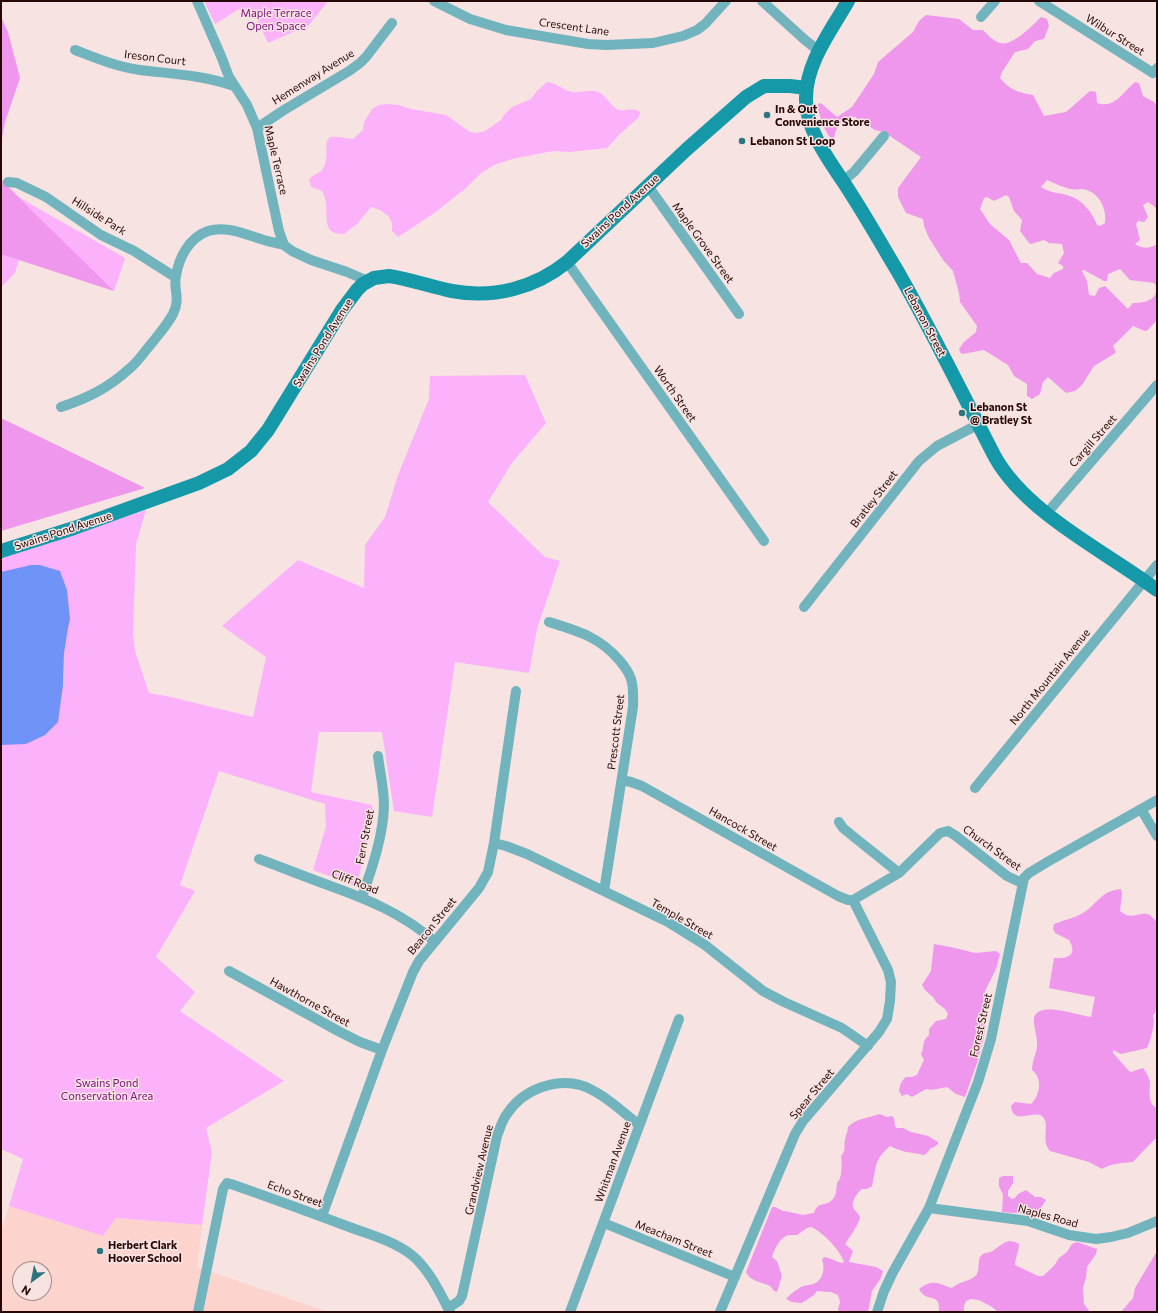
<!DOCTYPE html>
<html>
<head>
<meta charset="utf-8">
<style>
  body { margin:0 }
  #map { position:relative; width:1158px; height:1313px; overflow:hidden; background:#f7e3e1; font-family:Commissioner,sans-serif }
  canvas { display:block }
  .frame { position:absolute; inset:0; border:2px solid #270705; pointer-events:none }
  .north { position:absolute; left:12px; top:1261px; width:40px; height:40px; box-sizing:border-box; background:#f7e3e1; border:1px solid #a48b89; border-radius:50%; rotate:212deg; font-size:11px; font-weight:700; line-height:16px; text-align:center; color:#270705 }
  .north::after { content:''; display:block; margin:auto; width:14px; height:18px; background:#2c747e; clip-path:polygon(50% 0,100% 100%,50% 72%,0 100%) }
</style>
</head>
<body>
<div id="map">
<canvas width="1158" height="1313"></canvas>
<div class="frame"></div>
<div class="north">N</div>
</div>
<script>
const ctx = document.querySelector('canvas').getContext('2d');
ctx.lineJoin = 'round';
function fillPath(path, color) {
  ctx.fillStyle = color;
  ctx.fill(path, 'evenodd');
}
function trace(path, color, width, dash) {
  ctx.strokeStyle = color;
  ctx.lineWidth = width;
  ctx.lineCap = dash ? 'butt' : 'round';
  ctx.setLineDash(dash || []);
  ctx.stroke(path);
}
function write(font, color, halo, rows, align = 'center') {
  ctx.font = font + ' Commissioner,sans-serif';
  ctx.lineWidth = 3;
  ctx.setLineDash([]);
  ctx.textBaseline = 'middle';
  ctx.strokeStyle = halo;
  ctx.fillStyle = color;
  for (const [text, x, y, turn = 0] of rows) {
    ctx.save();
    ctx.translate(x, y);
    ctx.rotate((+turn || 0) * Math.PI / 180);
    ctx.textAlign = isNaN(turn) ? turn : align;
    if (halo) ctx.strokeText(text, 0, 0);
    ctx.fillText(text, 0, 0);
    ctx.restore();
  }
}
const built = new Path2D(`
  M9,1206L103,1236L116,1218L202,1225L197,1267L328,1312H1V1233ZM20,1269H44V1293H20Z`);
const green = new Path2D(`
  M204,1H328L309,25L268,43L256,18C250,14 244,14 239,9L215,24Z
  M547,82C557,83 564,91 573,92C582,93 590,89 598,92C607,95 610,107 619,110C626,111 634,107 640,112L639,117L620,134L607,148L570,152L553,151L512,159L494,165L480,174L466,188L433,214L398,237L392,231C393,219 389,216 380,210C376,209 374,207 371,207L357,224L344,234C316,235 333,208 322,191L311,187L309,180C313,174 318,174 322,170C329,161 325,151 327,141L330,137C339,136 345,139 353,139L363,130L364,122L372,109L379,105L387,104L398,105L411,109L446,115L470,132L477,133L485,131L501,120L504,115L512,107L531,99L537,91Z
  M1,187L125,258L114,291L19,260L15,273L1,287Z
  M525,375L546,423L512,463L488,502L545,557L560,561L537,629L529,673L455,662L432,817L394,811L382,732H319L311,792L372,805L373,811L357,886L313,870L326,827L325,804L219,771L180,885L195,891L156,957L195,992L180,1011L284,1081L206,1128L212,1152L202,1225L116,1218L103,1236L9,1206L23,1159L1,1149V558L146,510L136,544L133,633L135,651L149,693L171,697L253,717L266,657L222,626L298,560L364,588L365,545L385,517L398,475L429,399L430,376Z`);
const forest = new Path2D(`
  M926,15L959,19L973,30H983C988,35 993,41 1000,43C1012,47 1033,25 1041,17L1047,19L1049,26L1044,39L1035,41L1028,49L1015,52L1002,72L1000,78C1011,91 1018,92 1033,95L1044,116L1066,112L1090,91L1096,92L1097,103C1115,109 1123,92 1135,82L1139,83L1143,96L1154,102L1157,106V214L1156,208L1148,202L1143,205L1148,217L1144,222L1138,221L1136,224L1140,240L1135,244C1142,249 1150,249 1157,244V320L1148,330L1145,331L1133,326L1113,346L1116,352L1114,354L1094,366L1082,385L1075,391L1066,393L1048,377L1043,382L1040,394L1032,399L1027,396V384L1014,376L1008,365L984,350L962,354L960,352L959,349L964,342L976,332L977,326L960,302L959,293L953,271L943,260L929,238L924,226L923,219L906,213L898,197V188L921,157L884,132L875,130L855,117H849C839,124 835,128 834,140C825,136 820,115 817,106L819,103L822,104L837,117L852,107L874,74L878,62L913,32L919,21ZM1047,180C1054,183 1063,187 1070,189C1075,190 1079,189 1083,189C1099,192 1107,208 1105,223L1100,226L1097,225C1092,212 1082,199 1067,195C1058,193 1048,192 1041,187ZM1006,195L1009,197L1014,211L1022,220L1020,231L1029,243L1031,244L1044,240L1049,243L1062,244L1064,253L1058,263L1063,266V269L1054,273L1050,278L1037,274L1027,263H1021L1009,240L990,224L980,209L984,198L987,197L994,201ZM1120,269L1130,280L1154,283L1156,285C1156,288 1156,293 1155,295C1151,302 1140,303 1133,303L1128,309L1105,286L1099,288L1095,296L1089,295L1087,281L1082,271L1084,270L1104,281H1107L1108,274Z
  M1,17L8,32L20,78L5,122L1,144Z
  M1,179L30,209L114,291L1,254Z
  M1,418L145,488L1,531Z
  M1121,889L1122,894L1120,911C1132,922 1140,910 1150,915C1152,917 1155,920 1157,922V1009L1153,1016C1156,1022 1150,1042 1147,1048L1121,1054L1113,1050V1053L1129,1071L1131,1072L1143,1068C1146,1072 1149,1077 1150,1082C1150,1091 1147,1104 1157,1108V1137C1149,1145 1141,1153 1133,1162C1123,1163 1112,1163 1102,1169L1089,1162L1050,1151C1040,1140 1051,1123 1042,1116C1033,1110 1013,1126 1011,1106L1015,1102L1031,1104C1040,1096 1043,1078 1032,1070C1032,1060 1038,1051 1037,1042C1037,1035 1033,1025 1034,1018C1038,1000 1079,1016 1091,1017L1095,997L1049,988L1054,958C1068,959 1078,955 1069,940L1055,933L1053,929L1054,924C1063,920 1073,919 1083,913C1098,904 1100,891 1121,889Z
  M934,944L955,948L975,953L996,951L1000,954L996,969L985,991L983,1002L986,1016L984,1037L978,1060L965,1097L956,1094L947,1087L931,1090L926,1089L912,1097L907,1094L902,1096L899,1091C900,1085 901,1081 906,1077H912L917,1075L924,1060L921,1054C925,1046 921,1042 929,1035V1029L936,1021L946,1019L948,1014L945,1009L936,1002L933,997L925,990L922,985L931,971Z
  M880,1114L887,1117L892,1116L894,1118L895,1126L897,1128H903L911,1132L928,1136L938,1142V1144L934,1147L931,1148L926,1154L923,1155C917,1153 912,1153 906,1152C902,1151 894,1148 890,1146C873,1161 877,1166 872,1186L867,1189H862C857,1193 850,1203 854,1209C856,1212 859,1214 860,1217C859,1224 850,1237 845,1244L853,1251L849,1262L876,1267L883,1271L881,1278L872,1291L868,1312H839L838,1309L840,1302L838,1295L831,1292L817,1291L814,1295L802,1303L792,1302L786,1299C790,1294 796,1290 801,1287C805,1285 810,1285 814,1284C824,1279 825,1268 822,1259L825,1257C831,1258 836,1262 842,1263L844,1262C840,1250 823,1232 811,1227L807,1228L797,1235C794,1235 792,1235 790,1235C781,1235 774,1250 772,1257L777,1261L782,1276L777,1292C773,1291 773,1289 770,1286C762,1282 749,1281 746,1272L772,1207H775L783,1211H785L803,1215L814,1213C818,1201 824,1207 831,1201C837,1196 836,1190 837,1183C838,1181 840,1180 840,1178C842,1174 842,1159 841,1156C847,1149 843,1148 845,1140C845,1136 848,1132 848,1127C856,1118 869,1118 880,1114Z
  M1003,1176H1013V1183L1008,1191V1196L1012,1199L1015,1198L1018,1194L1026,1190L1035,1197H1041L1046,1200L1035,1217L1027,1214L1002,1212L1003,1195L999,1186V1178Z
  M1009,1241L1015,1242L1019,1244C1019,1252 1015,1258 1015,1265L1038,1276H1043L1054,1266L1059,1258L1067,1252L1072,1244L1077,1242L1097,1249L1096,1254L1087,1267L1086,1277L1083,1288L1084,1304L1090,1312H998L992,1307L979,1300L971,1299L966,1301L964,1306V1312H939C939,1309 939,1304 938,1302C934,1295 925,1301 919,1289C934,1278 938,1284 952,1288C960,1281 968,1282 974,1277C981,1273 977,1263 980,1257C984,1251 989,1254 994,1250C999,1247 1002,1243 1009,1241Z
  M1157,1251V1312H1121L1133,1298L1135,1288Z`);
const water = new Path2D(`
  M31,565H40L60,571L67,590L70,619L68,628L64,653L63,677V685L58,722L45,735L26,744L1,745V572Z`);
const street = new Path2D(`
  M197,1L221,56L229,77L247,105L257,128L279,231L284,245L292,251L311,260L347,272L368,281
  M434,1L470,19L506,30L588,44L606,45L653,43L683,36L697,30L705,24L726,1
  M762,1L805,40L819,51
  M1039,1L1153,73L1157,68
  M981,17L995,1
  M75,50C96,58 117,67 140,70C172,74 203,75 234,86
  M257,128L284,110L349,71L360,63L366,57L392,23
  M843,181L854,172L884,136
  M8,182L17,183L46,197L101,235L134,251L175,277
  M648,186L739,314
  M567,262L764,541
  M61,407C88,398 108,388 129,369C138,362 144,352 151,344C159,334 167,325 173,314C181,298 173,290 176,276C179,257 189,238 208,231C227,225 246,235 264,240C270,242 278,243 284,245
  M1047,513L1157,385
  M804,607L919,461L937,446L979,424
  M549,622C578,631 600,637 620,661C625,667 629,672 631,679C634,688 633,698 633,707L604,891
  M622,780L631,782L642,786L838,896L848,900H853
  M975,788L1157,565
  M1141,809L1157,836
  M839,822L843,828L854,837L899,873
  M494,843L506,846L527,854L668,922L705,945L763,991L784,1002L842,1028L868,1046
  M259,859C281,867 303,876 325,884C364,898 403,913 435,942
  M362,897C372,868 383,837 384,806C384,789 380,773 378,756
  M853,900L899,873L940,833L948,831L956,836L1007,876L1022,883
  M229,971L340,1032L360,1042L382,1050
  M929,1208L1028,1221L1069,1235L1096,1239L1111,1237L1128,1233L1157,1221
  M322,1216L382,1050L413,972L419,961L479,888L488,872L494,843L516,691
  M604,1223L735,1277
  M448,1308L459,1301L462,1296L497,1136C500,1129 502,1120 507,1114C523,1089 558,1076 586,1087C606,1096 622,1111 639,1125
  M198,1312L223,1189L227,1183L231,1184C271,1198 312,1213 352,1228C372,1235 396,1242 413,1256C430,1271 440,1293 450,1312
  M570,1312L679,1019
  M720,1312L795,1134L803,1121L879,1032L887,1019L890,1001L891,982L888,970L853,900
  M877,1312L884,1291L893,1272L929,1208L978,1082L991,1039L1024,878L1029,873L1049,861L1157,800`);
const secondary = new Path2D(`
  M848,1C831,31 805,64 806,100C807,136 835,167 853,197C869,222 883,247 898,272C933,333 963,395 995,457C1027,514 1105,551 1157,590
  M1,551L74,528L135,506L199,483L228,469L251,451L268,430L342,310L357,290L363,284L374,278L389,276C410,279 431,287 452,291C493,299 535,288 567,262L687,149L746,97L764,86H790L806,88`);
const markers = [
  [767,115,4,"#2c747e"],
  [742,141,4,"#2c747e"],
  [962,413,4,"#2c747e"],
  [100,1251,4,"#2c747e"]
];
const parkNames = [
  ["Maple Terrace",276,13],
  ["Open Space",276,26],
  ["Swains Pond",107,1083],
  ["Conservation Area",107,1096]
];
const streetNames = [
  ["Crescent Lane",574,27,8],
  ["Wilbur Street",1115,35,32],
  ["Ireson Court",155,58,7],
  ["Hemenway Avenue",313,77,-32],
  ["Maple Terrace",276,160,77],
  ["Swains Pond Avenue",620,211,-43],
  ["Hillside Park",99,216,32],
  ["Maple Grove Street",703,243,54],
  ["Lebanon Street",925,322,62],
  ["Swains Pond Avenue",323,343,-58],
  ["Worth Street",675,394,55],
  ["Cargill Street",1093,441,-49],
  ["Bratley Street",874,499,-52],
  ["Swains Pond Avenue",63,531,-18],
  ["North Mountain Avenue",1050,677,-51],
  ["Prescott Street",616,732,-83],
  ["Hancock Street",743,829,30],
  ["Fern Street",365,837,-79],
  ["Church Street",992,848,36],
  ["Cliff Road",355,882,21],
  ["Temple Street",682,919,30],
  ["Beacon Street",432,926,-51],
  ["Hawthorne Street",310,1002,29],
  ["Forest Street",981,1025,-77],
  ["Spear Street",812,1094,-50],
  ["Whitman Avenue",613,1162,-70],
  ["Grandview Avenue",479,1170,-77],
  ["Echo Street",295,1194,20],
  ["Naples Road",1048,1216,15],
  ["Meacham Street",674,1239,22]
];
const poiNames = [
  ["In & Out",775,109],
  ["Convenience Store",775,122],
  ["Lebanon St Loop",750,141],
  ["Lebanon St",970,407],
  ["@ Bratley St",970,420],
  ["Herbert Clark",108,1245],
  ["Hoover School",108,1258]
];
fillPath(built, '#fdd3ce');
fillPath(green, '#fcb2fa');
fillPath(forest, '#ef96ed');
fillPath(water, '#7093f7');
trace(street, '#72b4be', 10);
trace(secondary, '#1599a8', 14);
for (const [x, y, r, color] of markers) {
  const dot = new Path2D();
  dot.arc(x, y, r, 0, 2 * Math.PI);
  ctx.fillStyle = color;
  ctx.fill(dot);
  trace(dot, '#f7e3e1', 1.5);
}
write('11px', '#7e1180', '#f7e3e1', parkNames);
write('11px', '#270705', '#f7e3e1', streetNames);
write('bold 11px', '#270705', '#f7e3e1', poiNames, 'left');
</script>
</body>
</html>
